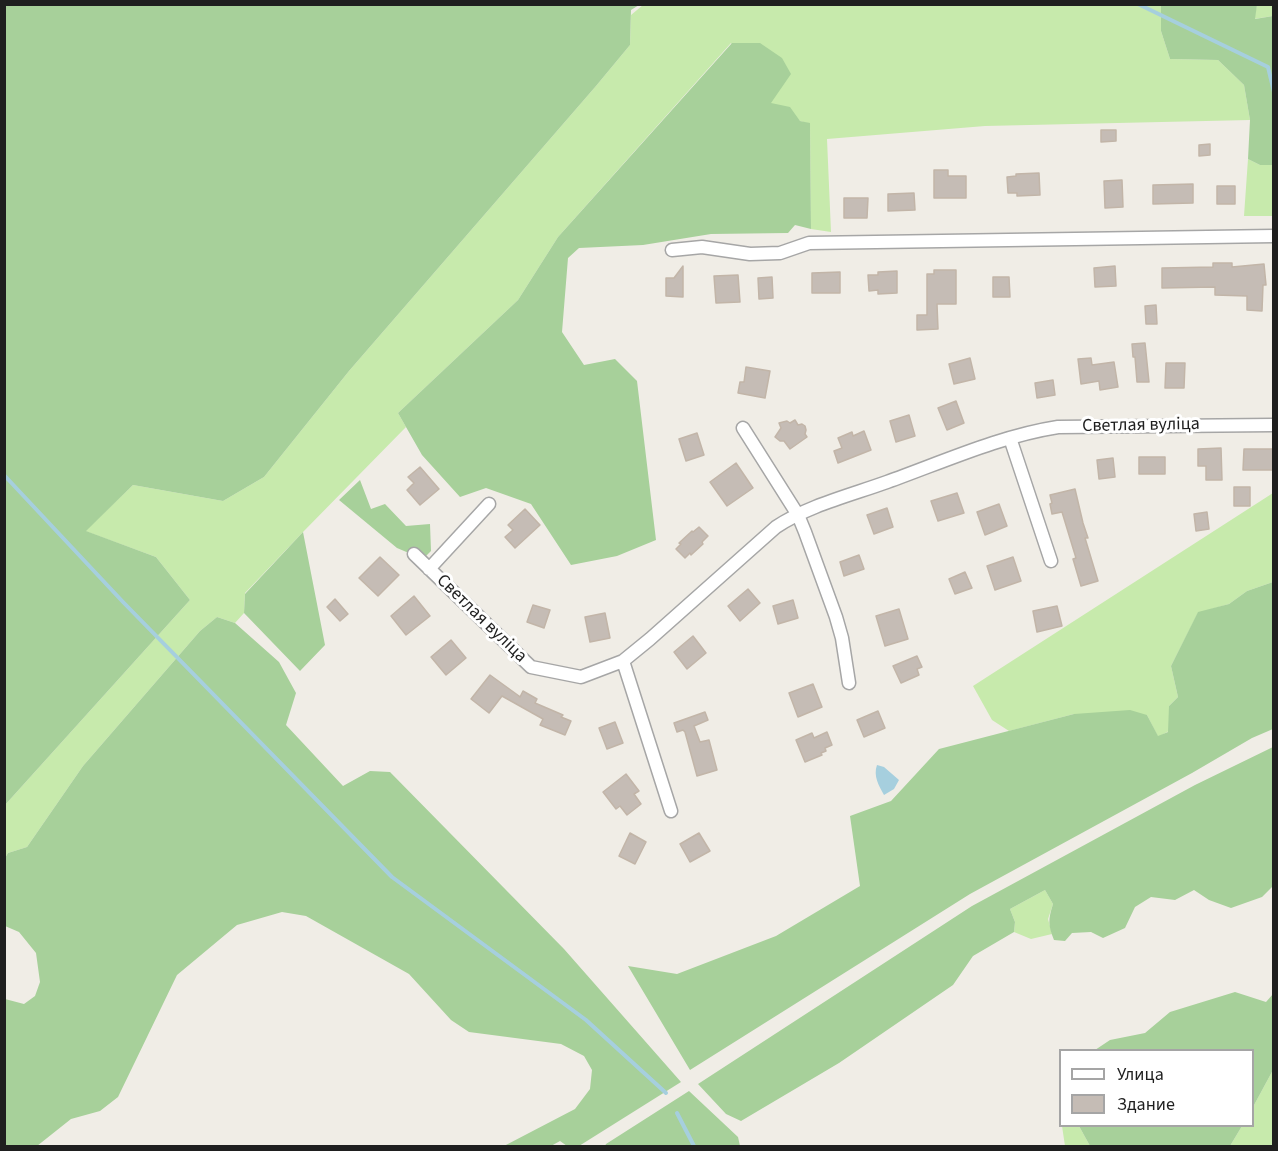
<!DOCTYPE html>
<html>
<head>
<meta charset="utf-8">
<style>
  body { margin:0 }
  #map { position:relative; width:1278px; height:1151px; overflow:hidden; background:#f0ede6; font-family:"Source Sans 3",sans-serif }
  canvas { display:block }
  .frame { position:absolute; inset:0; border:6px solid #1f1f1f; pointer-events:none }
  .legend { position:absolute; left:1059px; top:1049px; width:195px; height:78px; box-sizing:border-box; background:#fff; border:2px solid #a5a5a5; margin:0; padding:8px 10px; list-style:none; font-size:18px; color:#1f1f1f }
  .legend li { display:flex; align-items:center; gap:12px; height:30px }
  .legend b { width:30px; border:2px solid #a5a5a5 }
</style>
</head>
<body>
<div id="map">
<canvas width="1278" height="1151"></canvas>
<div class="frame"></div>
<ul class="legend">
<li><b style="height:8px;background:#fff"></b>Улица</li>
<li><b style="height:16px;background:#c5bcb5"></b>Здание</li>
</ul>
</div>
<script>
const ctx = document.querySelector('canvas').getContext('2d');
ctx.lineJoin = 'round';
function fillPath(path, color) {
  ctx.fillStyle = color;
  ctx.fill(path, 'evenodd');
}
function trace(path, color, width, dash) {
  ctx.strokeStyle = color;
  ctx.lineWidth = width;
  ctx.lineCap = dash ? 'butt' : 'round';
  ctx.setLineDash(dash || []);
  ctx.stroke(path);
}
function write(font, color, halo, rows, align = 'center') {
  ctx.font = font + ' "Source Sans 3",sans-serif';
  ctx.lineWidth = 6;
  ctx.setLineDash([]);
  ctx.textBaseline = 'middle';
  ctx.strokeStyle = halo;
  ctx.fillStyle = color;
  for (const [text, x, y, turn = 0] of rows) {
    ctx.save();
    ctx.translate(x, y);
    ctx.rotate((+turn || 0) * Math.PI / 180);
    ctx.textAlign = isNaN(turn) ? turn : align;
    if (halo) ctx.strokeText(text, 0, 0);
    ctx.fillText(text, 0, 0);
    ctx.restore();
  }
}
const grass = new Path2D(`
  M643,5H1161V31L1170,59L1218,60L1244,85L1250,120L985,126L827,139L831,232L811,229L810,124L800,121L771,104L731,43L558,237L518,300L398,413L406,427L303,532L245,593L244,613L235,623L217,617L200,631L83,766L27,847L8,853L5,858V805L190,600L156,557L85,531L133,485L223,501L264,477L349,371L596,86L630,45L631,15Z
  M1257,5H1273V16L1254,19Z
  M1248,159L1260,165H1273V216H1244Z
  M1273,493V582L1247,591L1229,604L1198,613L1171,666L1178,697L1169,706V731L1158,737L1147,715L1074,714L1009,731L992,720L973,686Z
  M1045,890L1053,904L1048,919L1052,934L1031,939L1014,932L1015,922L1010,909Z
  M1273,1070V1146H1230L1242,1126H1252L1253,1107Z
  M1062,1126H1079L1090,1146H1065Z`);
const forest = new Path2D(`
  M5,4L639,5L631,10L630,45L596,86L349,371L264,477L223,501L133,485L86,531L156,557L190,600L5,805Z
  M1161,5H1257L1255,19L1273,16V165H1260L1248,159L1250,120L1244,85L1218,60L1170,59L1161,31Z
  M732,43H760L782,58L791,74L771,103L790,107L800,121L810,123L811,229L795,225L788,233L711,234L643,245L579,248L568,258L562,332L584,365L615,359L637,381L656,540L617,556L571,565L531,504L486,488L460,497L422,455L398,413L518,300L558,237Z
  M360,480L371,509L385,504L406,526L430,524L431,551L423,559L397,548L339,500Z
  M303,532L325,645L300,671L244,613L245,594Z
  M1273,582V729L1252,738L1192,773L970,894L690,1070L628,966L677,974L776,936L860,886L850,816L891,801L939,749L1074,714L1130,710L1147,715L1158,736L1168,732L1169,706L1178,697L1171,666L1198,612L1229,604L1247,591Z
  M217,617L235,623L279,662L296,693L286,725L343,786L370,771L390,772L564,949L681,1082L579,1146H567L560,1141L551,1146H504L575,1109L590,1089L592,1070L584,1056L561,1044L469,1032L451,1020L409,974L306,916L282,912L237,925L177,975L118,1097L100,1111L71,1119L37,1146H5V999L24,1004L35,996L40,982L36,953L19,932L5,926V858L8,853L27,847L83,766L200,631Z
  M1273,747V886L1262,897L1231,908L1209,900L1194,890L1175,900L1151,897L1135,907L1125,928L1103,938L1091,932L1072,933L1065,941L1054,940C1048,925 1048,920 1053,904L1045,890L1010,909L1015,922L1014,932L973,956L953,985L839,1063L741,1121L726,1114L698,1084L972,906L1195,785Z
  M1235,992L1266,1002L1273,994V1070L1253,1107L1252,1050H1095L1110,1040L1145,1033L1170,1012Z
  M689,1091L738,1137L740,1146H605L606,1144Z
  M1079,1126H1242L1230,1146H1090Z`);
const water = new Path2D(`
  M877,765L884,767L899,780L894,789L884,795C879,786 873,776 877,765Z`);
const stream = new Path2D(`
  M1138,4L1268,67L1274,92
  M4,475L123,602L392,877L586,1020L666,1093
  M677,1113L694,1146`);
const building = new Path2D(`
  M1101,130H1116V141L1101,142Z
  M1210,144V155L1199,156V145Z
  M934,170H948V176H966V198H934Z
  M1039,173L1040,195L1017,196V193H1008L1007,177L1016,176V174Z
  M1122,180L1123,207L1105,208L1104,181Z
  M1193,184V203L1153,204V185Z
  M1217,186H1235V204H1217Z
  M914,193L915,210L888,211V194Z
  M844,198H868L867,218H844Z
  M1213,263H1232V267L1264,264L1266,285H1263L1262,311L1247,310V296L1215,295V287L1162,288V268L1213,267Z
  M683,266V297L666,296V278H674Z
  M1115,266L1116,286L1095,287L1094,268Z
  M934,270H956V304H937L938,329L917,330V315H927V274H934Z
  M897,271V293L878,294V290L869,291L868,275H878V272Z
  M840,272V293H812V273Z
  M738,275L740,302L716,303L714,276Z
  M772,277L773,298L759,299L758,278Z
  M993,277H1009L1010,297H993Z
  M1156,305L1157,324H1146L1145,306Z
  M1145,343L1149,382H1137L1135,357H1133L1132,344Z
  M970,358L975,379L954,384L949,364Z
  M1091,358L1092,365L1114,362L1118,387L1100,390L1099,381L1081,384L1078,359Z
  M1166,363H1185L1184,388H1165Z
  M746,367L770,371L765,398L738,393L740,382H744Z
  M1053,380L1055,395L1037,398L1035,383Z
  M956,401L964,423L947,430L938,408Z
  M909,415L915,436L896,442L890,421Z
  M795,420L798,425L802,424L805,426L806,430L805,434L807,437L790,449L784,441H780L775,437L781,428L779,423L787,421L790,423Z
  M864,431L871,450L838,463L834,451L842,448L838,438L852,432L853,436Z
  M697,433L704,455L686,461L679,439Z
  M1221,448L1222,480H1206V466H1198V449Z
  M1244,449H1274V470H1243Z
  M1139,457H1165V474H1139Z
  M1113,458L1115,477L1099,479L1097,460Z
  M736,463L753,488L727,506L710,482Z
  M420,467L439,489L420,505L407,490L414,483L408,477Z
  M1234,487H1250V506H1234Z
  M1075,489L1083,523L1088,538H1085L1098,581L1081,586L1073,559L1076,558L1062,512L1052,514L1050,504L1052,503L1050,495Z
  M957,493L964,513L938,521L931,501Z
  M999,504L1007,526L985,535L977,512Z
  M887,508L893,527L874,534L867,515Z
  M525,509L540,525L515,548L505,537L513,530L508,525Z
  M1207,512L1209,529L1196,531L1194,514Z
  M699,527L708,536L702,542L703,544L691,555L690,553L685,558L676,549L681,544L679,543L692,531L693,532Z
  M859,555L864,569L844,576L840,562Z
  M380,557L399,575L378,596L359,578Z
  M1013,557L1021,581L995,590L987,566Z
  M965,572L972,588L955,594L949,579Z
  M748,589L760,603L740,621L728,606Z
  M414,596L430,616L406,635L391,616Z
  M335,599L348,614L340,621L327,607Z
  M793,600L798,618L778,624L773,606Z
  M533,605L550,610L544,628L527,622Z
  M1057,606L1062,626L1037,632L1033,611Z
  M899,609L908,639L885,646L876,616Z
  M605,613L610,638L590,642L585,617Z
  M693,636L706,653L687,669L674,652Z
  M451,640L466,658L446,675L431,657Z
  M917,656L922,667L917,669L919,675L901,683L893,666Z
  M490,675L519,696L520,697L523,691L537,699L535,703L563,715L561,717L571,721L565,735L540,725L543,719L502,696L489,713L471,699Z
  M813,684L822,707L798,717L789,693Z
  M878,711L885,728L864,737L857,720Z
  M705,712L708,720L694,726L700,742L709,740L717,770L697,776L685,732L683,730L677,732L674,723Z
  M615,722L623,743L607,749L599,728Z
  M827,732L832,745L825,748L826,751L821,753L822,755L805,762L796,740L812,733L814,738Z
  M626,774L639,791L634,794L641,804L627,815L620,806L616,809L603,792Z
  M630,833L646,842L635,864L619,856Z
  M699,833L710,851L690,862L680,844Z`);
const minor = new Path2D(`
  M672,250L702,247L750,254L780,253L809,243L1274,236
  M743,428L798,515L805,532L836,617L842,638L849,683
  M1010,438L1051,561
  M414,554L531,667L581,677L623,661L650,639L776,527C807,506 851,495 887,482C943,462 1000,436 1058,427L1274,425
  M429,569L489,504
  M623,661L671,811`);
const streetNames = [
  ["Светлая вуліца",1141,426,-1],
  ["Светлая вуліца",481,619,44]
];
fillPath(grass, '#c7eaac');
fillPath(forest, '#a7d09a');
fillPath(water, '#a6cfde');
trace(stream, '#a6cfde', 4);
fillPath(building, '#c5bcb5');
trace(building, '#c2b5a8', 1.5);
trace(minor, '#a6a6a6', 15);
trace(minor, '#fff', 12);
write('18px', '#1f1f1f', '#fff', streetNames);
</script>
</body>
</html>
